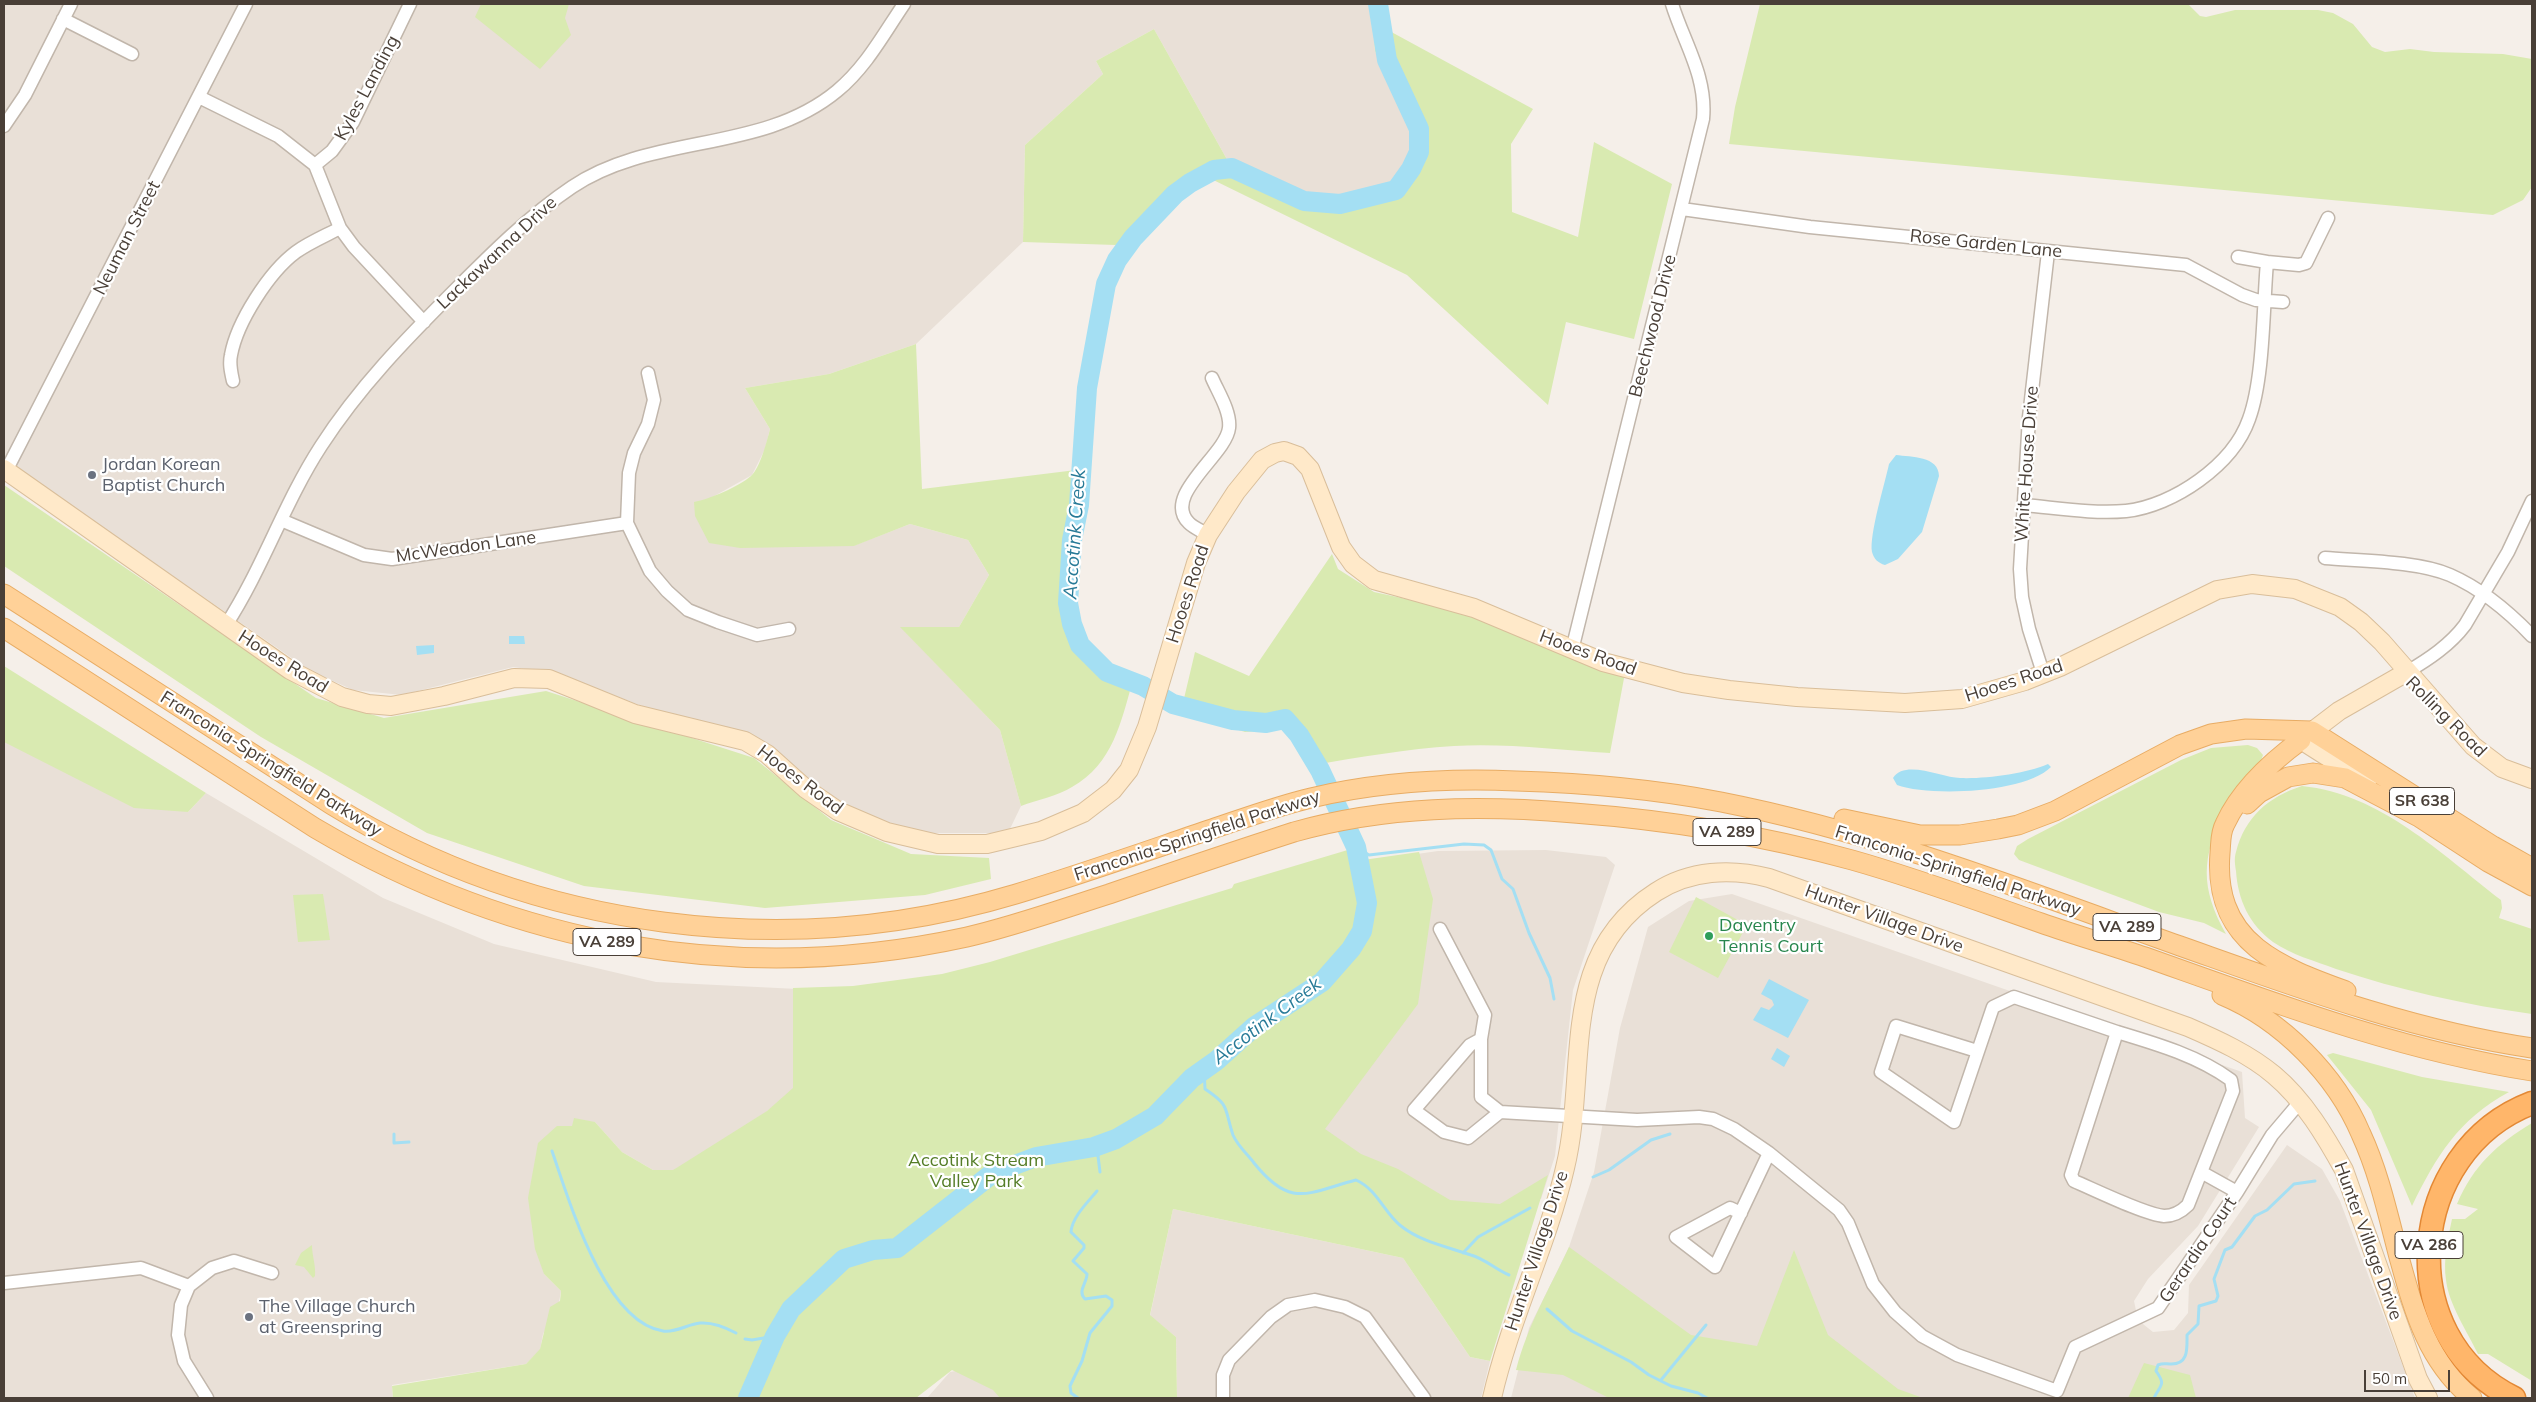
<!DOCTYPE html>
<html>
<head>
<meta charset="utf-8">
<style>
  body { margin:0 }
  #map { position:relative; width:2536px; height:1402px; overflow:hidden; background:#f5efe9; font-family:Mulish,sans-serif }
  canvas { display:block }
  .frame { position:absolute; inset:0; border:5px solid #493f37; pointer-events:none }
  .scale { position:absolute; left:2364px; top:1370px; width:86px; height:22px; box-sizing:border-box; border:2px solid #493f37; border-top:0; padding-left:6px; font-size:15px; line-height:18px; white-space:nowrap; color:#493f37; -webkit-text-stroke:4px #fff; paint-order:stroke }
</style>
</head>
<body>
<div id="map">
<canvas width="2536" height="1402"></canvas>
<div class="frame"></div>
<div class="scale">50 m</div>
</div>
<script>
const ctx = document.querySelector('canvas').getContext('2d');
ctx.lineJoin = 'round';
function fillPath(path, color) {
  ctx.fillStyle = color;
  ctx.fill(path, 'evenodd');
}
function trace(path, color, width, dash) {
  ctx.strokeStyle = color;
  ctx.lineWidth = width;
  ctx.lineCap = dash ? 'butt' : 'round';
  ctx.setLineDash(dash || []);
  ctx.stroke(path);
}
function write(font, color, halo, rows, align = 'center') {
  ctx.font = font + ' Mulish,sans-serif';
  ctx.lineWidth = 4.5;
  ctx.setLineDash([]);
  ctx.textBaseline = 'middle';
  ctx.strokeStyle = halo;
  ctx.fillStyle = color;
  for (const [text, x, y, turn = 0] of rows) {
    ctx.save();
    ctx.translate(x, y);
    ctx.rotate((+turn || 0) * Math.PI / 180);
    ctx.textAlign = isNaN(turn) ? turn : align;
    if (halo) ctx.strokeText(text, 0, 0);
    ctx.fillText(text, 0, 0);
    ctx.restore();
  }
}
const residential = new Path2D(`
  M4,4H1372L1375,51L1418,142L1400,182L1320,204L1229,163L1154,29L1096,61L1103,74L1025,145L1023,242L916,344L829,374L745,388L770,429L765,449L752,475L709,499L853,546L910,524L968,540L989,575L959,627H901L1000,730L1021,806L1008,833H912L862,814L815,785L773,748L666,715L555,673L513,667L402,695L353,690L309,670L4,459Z
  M4,734L188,812L206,793L383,898L494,944L656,982L818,990L821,1069L765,1113L677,1170H653L622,1152L595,1122L544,1274L561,1291L559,1302L543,1334L540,1350L526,1364L392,1385L393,1398H4Z
  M1546,850L1606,857L1615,865L1573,990L1555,1156L1541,1199L1438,1217L1338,1153L1315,1131L1416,1006L1432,901L1417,854L1438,851Z
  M1732,894L2242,1072L2245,1118L2259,1127L2198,1226L2148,1279L2134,1301L2138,1320L2153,1332L2174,1330L2188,1313L2189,1285L2287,1145L2322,1169L2340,1201L2415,1398H1511L1529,1328L1569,1247L1594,1172L1620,1028L1648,927L1689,901Z
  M1173,1209L1403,1258L1470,1357L1490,1361L1481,1398H1177L1176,1337L1150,1316Z
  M1015,1360L1029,1398H927L950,1372Z`);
const green = new Path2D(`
  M481,4H569L565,18L571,35L540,69L475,17Z
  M1760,4H2188L2200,16L2206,17L2235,10H2318L2333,13L2353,24L2372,47L2385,52L2410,49L2434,52L2503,54L2532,59V187L2523,200L2493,215L1729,144L1735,107Z
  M1373,22L1533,109L1511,144L1512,212L1578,237L1594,142L1672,184L1634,339L1566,322L1548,405L1407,275L1195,171L1116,245L1023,242L1025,145L1103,74L1096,61L1154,29L1229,163L1320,204L1400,182L1418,142L1375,51Z
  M916,344L922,489L1076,470L1063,562V611L1075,649L1133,680C1121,722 1113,764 1072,787C1057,796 1037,800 1021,806L1000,730L900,627H959L989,575L968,540L910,524L854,546L740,548L709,543L695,516L694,502C710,499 738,487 751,476C760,468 767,441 770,429L745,388L829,374Z
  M4,485L316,698L384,718L546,691L754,758L831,820L911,854L989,858L991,879L925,895L765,908L584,886L427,833L261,737L4,566Z
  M1332,554L1338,569L1374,592L1476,614L1625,673L1610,753C1558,750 1506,743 1454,746C1407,749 1360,757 1314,765L1301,728L1245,732L1210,721L1182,707L1195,652L1249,676Z
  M4,666L206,793L188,812L134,808L4,742Z
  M2248,745L2257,748L2263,755L2261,761C2246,775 2234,793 2225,811C2201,857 2200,888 2226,934L2204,923L2159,912L2019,860L2014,854L2017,846L2028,839L2181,760L2211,748Z
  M2302,786C2381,794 2441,854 2501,900L2502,908L2499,918L2532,929V1014C2466,1005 2399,990 2336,969C2315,961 2292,955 2273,942C2249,924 2238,900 2236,871C2235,865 2234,858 2236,852C2245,817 2268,797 2302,786Z
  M1351,849L1356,861L1419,852L1433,899L1418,1004L1325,1129L1361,1154L1398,1169L1450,1200L1500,1204L1548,1175L1490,1361L1470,1357L1403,1258L1173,1209L1150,1315L1176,1337L1177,1398H1000L993,1390L952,1370L916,1398H393L392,1386L526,1364L540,1349L550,1307L560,1301L561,1291L544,1274L535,1249L528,1198L538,1143L557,1126H572L574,1118L595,1122L622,1152L653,1170H673L678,1167L767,1111L793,1088V988L853,986L942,974L990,962L1232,888L1234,884Z
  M323,894L330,940L298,942L293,895Z
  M1696,897L1747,925L1718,978L1669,952Z
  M2333,1053L2422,1077L2509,1092C2458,1120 2437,1155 2412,1206L2371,1110L2327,1055Z
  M2532,1123V1381L2488,1354H2478C2467,1331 2449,1305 2446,1280C2443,1259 2448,1238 2452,1219H2465L2478,1209L2457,1204C2473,1166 2497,1144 2532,1123Z
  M312,1245C312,1256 316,1265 315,1276L313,1278L304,1267L295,1265L301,1253Z
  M1569,1247L1691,1335L1757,1346L1794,1250L1828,1335L1898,1389L1923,1398H1609L1563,1375L1516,1370C1528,1324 1549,1290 1569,1247Z
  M2144,1363L2190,1375L2196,1398H2128Z`);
const water = new Path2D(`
  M1896,455C1911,457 1939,456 1939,476L1922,532L1898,559L1885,565C1878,563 1874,559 1872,552C1869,535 1885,483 1889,464Z
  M509,636H524L525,644H509Z
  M434,645V653L417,655L416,646Z
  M2048,764L2051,767C2025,793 1930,797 1897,785L1893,778C1905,759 1943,778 1960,778C1985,779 2025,774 2048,764Z
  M1769,979L1809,1000L1788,1038L1753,1020L1761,1007L1769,1010L1774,1005L1772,1000L1761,994Z
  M1777,1048L1790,1056L1784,1067L1771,1059Z`);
const stream = new Path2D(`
  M1356,847L1369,855L1464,844L1484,845L1491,850L1502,879L1513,889L1529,933L1550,978L1554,999
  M1204,1069L1205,1089C1231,1106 1224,1109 1233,1135C1237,1145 1248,1155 1254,1163C1291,1209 1307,1193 1356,1180C1378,1190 1384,1213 1401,1226C1421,1242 1448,1247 1471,1255C1485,1259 1495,1269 1509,1275
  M394,1134V1143L409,1142
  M552,1151C569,1200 604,1322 663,1331C676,1333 688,1324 700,1323C713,1322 725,1327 736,1333
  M1100,1172L1098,1156L1101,1144
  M1593,1177L1609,1170L1651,1140L1670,1134
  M1463,1253L1478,1237L1530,1208
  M1547,1309L1572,1331L1631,1362L1649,1375L1671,1386L1698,1393L1707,1398
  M745,1339L752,1340L775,1336
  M1661,1380L1706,1325
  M1078,1398L1071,1393L1070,1386L1082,1361L1090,1333L1112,1306V1300L1106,1296L1085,1299C1077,1291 1087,1283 1087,1274L1073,1261L1084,1248V1245L1071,1232C1072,1217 1088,1202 1097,1191
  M2154,1398C2161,1384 2166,1385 2156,1371L2158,1365C2163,1363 2165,1364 2170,1364C2189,1365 2187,1348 2187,1335L2198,1324L2199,1306L2216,1301L2218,1296L2214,1279L2225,1250L2232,1247L2255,1216L2267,1210L2294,1184L2315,1181`);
const river = new Path2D(`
  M748,1398L775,1336L791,1309L844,1259L873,1250L897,1248L993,1173L1036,1157L1094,1147L1116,1139L1155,1116L1192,1078L1216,1061L1255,1026L1322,982L1351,949L1362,931L1367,903L1356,847L1320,770L1299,735L1285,719L1266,723L1233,720L1173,704L1143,686L1107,672L1080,645L1072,624L1068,603L1072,540L1079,505L1087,388L1106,284L1117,260L1133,238L1175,194L1190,183L1214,170L1232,168L1304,201L1340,204L1396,190L1411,169L1419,152V129L1387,60L1378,4`);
const street = new Path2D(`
  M63,19L132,54
  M199,97L278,136L315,165L340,228L354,247L424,322
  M4,126L25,95L71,4
  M315,165L332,151L353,122L410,4
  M1682,209L1810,227L2186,265L2242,295L2256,300L2283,302
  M2267,262L2299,265L2306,263L2328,218
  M648,373L654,400L648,424L634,453L629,473L627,523L650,571L667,591L688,610L718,622L757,635L789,629
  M233,381C231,372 229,364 231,355C237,322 269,272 296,252C310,242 325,236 340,228
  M6,471L246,4
  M2024,505C2058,508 2093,514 2126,511C2173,506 2233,465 2249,419C2264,378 2263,307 2267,262L2238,257
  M281,520L364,555L392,559L627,523
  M1208,535C1202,531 1194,528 1189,523C1161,496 1226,455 1229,428C1231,412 1218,392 1212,378
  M2325,558C2360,561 2418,561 2450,575C2482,589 2508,611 2532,636
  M226,625C263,568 284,503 321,446C359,387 407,338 456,289C492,253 529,216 572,187C652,133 761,154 837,91C866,67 883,35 904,4
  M1572,650L1703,119C1707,76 1684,43 1672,4
  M2407,672C2429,659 2450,645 2465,625L2508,552L2532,501
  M2043,673L2029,629L2022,597L2020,569L2029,417L2048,252
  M1440,929L1485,1015L1481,1039V1097L1500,1112
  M2117,1032C2157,1044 2198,1056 2231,1080L2233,1091L2188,1205C2181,1212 2174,1216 2164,1216C2146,1215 2093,1189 2074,1181L2071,1175Z
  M1481,1039L1470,1045L1414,1110L1444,1132L1468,1138L1500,1112L1637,1120L1699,1117L1713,1119L1734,1129L1769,1153L1839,1210L1848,1223L1873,1284L1895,1312L1922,1336L1957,1355L2057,1391L2075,1347L2158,1308L2237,1192L2272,1135L2300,1102
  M1977,1051L1896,1026L1881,1072L1954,1122L1993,1007L2014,997L2117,1032
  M2201,1172L2237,1192
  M1741,1213L1730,1208L1676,1237L1715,1267L1769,1153
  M4,1283L141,1268L189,1286
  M207,1398L184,1361L178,1335L181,1305L189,1286L212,1268L234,1261L272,1273
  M1223,1398V1375L1229,1360L1271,1317L1288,1305L1315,1300L1345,1307L1365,1317L1424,1398`);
const secondary = new Path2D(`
  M4,469L290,670L342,697L368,704L391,706L444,696L514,678L549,679L635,714L745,741L767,754L806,789L838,811L887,832L938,844H987L1041,831L1083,813L1113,790L1129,770L1147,727L1196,563L1208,535L1236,492L1262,460L1275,453L1284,451L1298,456L1310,469L1341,547L1353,564L1374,580L1474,608L1603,662L1683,683L1729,690L1797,697L1905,703L1962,699L2025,681L2060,667L2217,590L2252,584L2295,589L2340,607L2361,622L2382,642L2473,746L2502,768L2532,779
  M2367,782L2301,740L2339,711L2407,672
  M1492,1398C1510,1319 1547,1246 1565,1168C1589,1069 1556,956 1656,892C1690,870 1731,868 1769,878L2188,1027C2218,1040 2249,1054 2274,1075C2304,1100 2326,1137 2344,1170L2418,1379L2428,1398`);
const primary = new Path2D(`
  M4,594L332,805C536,930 787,963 1016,894C1082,874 1147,851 1212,829C1245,818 1277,806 1311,798C1378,782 1447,778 1516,781C1584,783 1654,789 1721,802C1879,833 2029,892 2180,946C2296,987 2410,1030 2532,1048
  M4,628L315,828C515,946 739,987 967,937C1015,926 1062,909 1109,894C1170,873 1232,852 1294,832C1386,806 1480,805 1574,813C1668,820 1761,835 1852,860C1916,878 1978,901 2041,923C2075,935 2110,945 2145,957C2272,1002 2398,1050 2532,1071
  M2301,740C2271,762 2241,789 2225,824C2220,833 2221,843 2220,853C2217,891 2226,923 2257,948C2282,968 2316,980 2346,991
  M2247,804L2259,793L2288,777L2313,773L2345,778L2419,817L2488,862L2532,886
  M1844,819L1920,835H1960L1998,829L2018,825L2055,811L2180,745L2211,734L2246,729L2312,731L2493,846L2532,868
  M2222,995C2282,1020 2336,1075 2361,1134C2379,1173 2388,1215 2399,1257C2414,1311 2427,1361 2472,1398`);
const highway = new Path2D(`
  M2514,1398C2390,1337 2406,1151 2532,1103`);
const markers = [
  [92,475,5,"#6b7280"],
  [1709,936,5,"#2e9e5b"],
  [249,1317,5,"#6b7280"]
];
const shields = [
  [2422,801,65],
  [1727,832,68],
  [2127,927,68],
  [607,942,68],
  [2429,1245,68]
];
const shieldNames = [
  ["SR 638",2422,801],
  ["VA 289",1727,832],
  ["VA 289",2127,927],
  ["VA 289",607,942],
  ["VA 286",2429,1245]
];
const streetNames = [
  ["Kyles Landing",367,88,-62],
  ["Neuman Street",127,238,-63],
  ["Rose Garden Lane",1986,244,6],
  ["Lackawanna Drive",497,253,-43],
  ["Beechwood Drive",1653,326,-76],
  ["White House Drive",2027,464,-86],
  ["McWeadon Lane",466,547,-8],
  ["Hooes Road",1188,594,-72],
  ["Hooes Road",1588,653,20],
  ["Hooes Road",283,662,32],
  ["Hooes Road",2014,681,-18],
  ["Rolling Road",2446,717,45],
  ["Franconia-Springfield Parkway",271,764,32],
  ["Hooes Road",800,780,37],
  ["Franconia-Springfield Parkway",1197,836,-18],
  ["Franconia-Springfield Parkway",1958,871,18],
  ["Hunter Village Drive",1884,919,20],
  ["Hunter Village Drive",2368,1241,70],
  ["Gerardia Court",2198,1250,-56],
  ["Hunter Village Drive",1537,1251,-72]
];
const worshipNames = [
  ["Jordan Korean",102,465],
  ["Baptist Church",102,486],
  ["The Village Church",259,1307],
  ["at Greenspring",259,1328]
];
const leisureNames = [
  ["Daventry",1719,926],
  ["Tennis Court",1719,947]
];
const parkNames = [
  ["Accotink Stream",976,1161],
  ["Valley Park",976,1182]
];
const waterNames = [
  ["Accotink Creek",1075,534,-86],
  ["Accotink Creek",1267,1021,-37]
];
fillPath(residential, '#e9e0d7');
fillPath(green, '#d9eab1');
fillPath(water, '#a4dff3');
trace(stream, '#a4dff3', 3);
trace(river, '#a4dff3', 20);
trace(street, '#c1b6ab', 15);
trace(secondary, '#d9be9a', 20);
trace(primary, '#e8ac64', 21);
trace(highway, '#e38835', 25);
trace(street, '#fff', 12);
trace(secondary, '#ffe9c9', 18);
trace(primary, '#ffd198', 19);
trace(highway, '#ffb66a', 22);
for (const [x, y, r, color] of markers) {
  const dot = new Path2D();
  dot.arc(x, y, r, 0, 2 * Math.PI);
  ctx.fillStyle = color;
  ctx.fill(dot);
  trace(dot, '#fff', 2);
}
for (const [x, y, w] of shields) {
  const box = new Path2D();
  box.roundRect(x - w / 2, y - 13.5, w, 27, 4);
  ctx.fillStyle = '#fff';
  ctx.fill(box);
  trace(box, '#493f37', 1);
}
write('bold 16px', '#493f37', null, shieldNames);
write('18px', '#493f37', '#fff', streetNames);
write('18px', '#5b616d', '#fff', worshipNames, 'left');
write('18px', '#27864d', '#fff', leisureNames, 'left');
write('18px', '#557d27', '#fff', parkNames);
write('italic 19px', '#277a97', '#fff', waterNames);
</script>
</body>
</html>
